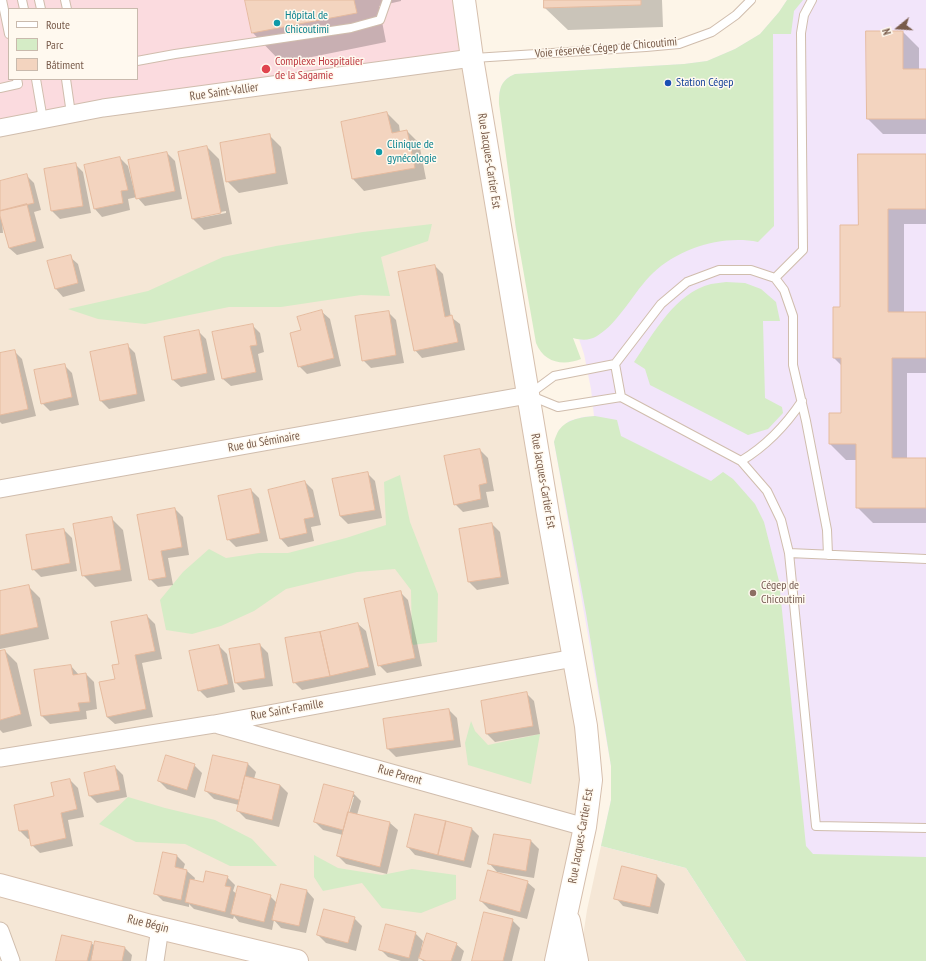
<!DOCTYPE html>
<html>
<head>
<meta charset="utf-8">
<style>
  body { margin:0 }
  #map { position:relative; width:926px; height:961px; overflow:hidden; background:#fdf5e8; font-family:"PT Sans Narrow",sans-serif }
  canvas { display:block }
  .legend { position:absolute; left:8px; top:8px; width:130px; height:72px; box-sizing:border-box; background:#fff9ef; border:1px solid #c9baad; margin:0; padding:5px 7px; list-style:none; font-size:12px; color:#795c4b }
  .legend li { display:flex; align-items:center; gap:8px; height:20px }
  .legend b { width:20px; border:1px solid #c9baad }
  .north { position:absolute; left:878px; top:8px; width:40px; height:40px; -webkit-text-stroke:3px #fff9ef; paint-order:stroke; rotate:252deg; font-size:11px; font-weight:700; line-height:16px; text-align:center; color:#795c4b }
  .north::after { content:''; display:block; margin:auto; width:14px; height:18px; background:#795c4b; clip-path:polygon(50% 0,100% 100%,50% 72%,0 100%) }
</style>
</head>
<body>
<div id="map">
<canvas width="926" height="961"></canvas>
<ul class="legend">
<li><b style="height:5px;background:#fff"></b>Route</li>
<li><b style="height:11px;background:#d5ecc6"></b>Parc</li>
<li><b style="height:11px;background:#f3d4bf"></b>Bâtiment</li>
</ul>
<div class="north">N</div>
</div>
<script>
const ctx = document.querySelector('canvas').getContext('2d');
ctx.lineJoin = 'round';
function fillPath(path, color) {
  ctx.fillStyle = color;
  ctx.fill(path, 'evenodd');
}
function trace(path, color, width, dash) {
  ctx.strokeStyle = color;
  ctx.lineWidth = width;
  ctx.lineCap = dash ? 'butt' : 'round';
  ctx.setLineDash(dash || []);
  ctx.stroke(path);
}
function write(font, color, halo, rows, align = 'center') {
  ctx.font = font + ' "PT Sans Narrow",sans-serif';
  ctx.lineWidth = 3;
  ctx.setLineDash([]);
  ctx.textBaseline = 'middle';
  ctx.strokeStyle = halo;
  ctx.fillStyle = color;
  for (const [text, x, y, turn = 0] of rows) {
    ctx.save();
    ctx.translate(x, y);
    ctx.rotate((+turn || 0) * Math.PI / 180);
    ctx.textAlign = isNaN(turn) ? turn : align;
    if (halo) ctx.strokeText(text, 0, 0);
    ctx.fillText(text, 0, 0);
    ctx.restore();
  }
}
const residential = new Path2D(`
  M472,58L591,780L558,952L574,961H11L0,931V128Z
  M601,846L686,868L746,961H587L582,943L587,910Z`);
const education = new Path2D(`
  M787,0H926V961H746L686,868L601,846L611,800V766L554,442L559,430L569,421L583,417L594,416L591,389L584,354L579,339L573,338L516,229L499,93L502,85L507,78L515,74L684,64L707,61L735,49L760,34L779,12Z`);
const medical = new Path2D(`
  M0,0H464L472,58L0,128ZM9,9H137V79H9Z`);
const green = new Path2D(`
  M787,0H803L794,11L791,34H773L774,226L758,242C722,235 680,248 653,273C634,291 619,323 597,336C589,341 581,340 573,338L581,359C563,366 544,363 536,343L516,229L499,104C499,88 501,80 515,74L684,64L707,61L735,49L760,34L779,12Z
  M432,224L428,241L381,257L390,296L361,295L281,307H229L145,324L98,319L68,309L148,291L223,257L276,246L363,232Z
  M726,282L745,283L761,289L776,302L780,321H763L765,398L782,407L783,413L768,429L748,435L650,385L645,369L634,362C654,333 675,293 711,284C716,283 721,283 726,282Z
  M595,416L617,420L621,436L711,481L723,472L733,479L755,504L764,522L779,581L806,846L813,854L926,857V961H746L686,868L601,846L611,800V766L586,613L554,442C555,438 557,433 559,430C567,419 582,417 595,416Z
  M400,475L410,522L438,594L437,642L412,645L411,590L395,569L357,572L286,589L254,611L221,626L192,634L166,630L160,600L183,572L209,549L226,558L259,553H288L346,538L386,525L384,482Z
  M471,721L475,731L488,745L540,734L531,784L468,765L465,743Z
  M128,797L165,808L215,820L252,839L277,866H230L185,844L136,842L99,824Z
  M314,855L338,868L382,875L412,869L456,875V899L421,913L382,908L362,883L323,891L314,877Z`);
const shadow = new Path2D(`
  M246,0H401V1L379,6L386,42L282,63L253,33Z
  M545,0H662L663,27L568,30L545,8Z
  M903,32L919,48V70H926V134H883L868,119Z
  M387,113L399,125L400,132L407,131L419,143L426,179L364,191L353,179Z
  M269,135L281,147L288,184L239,193L227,181Z
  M207,147L219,159L232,224L204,230L192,218ZM226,211V213L200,218V216Z
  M167,153L175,161L182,199L145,206L137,197L128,199L130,210L102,217L95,209L120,158L128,166L134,190H135Z
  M926,155V224H904V313H926V373H907V459H926V523H873L857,507V460H846L830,444V414H842V366L834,358L841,308L859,226Z
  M76,165L83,172L91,213L60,219L52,211Z
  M26,175L34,183L41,210L34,212L44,248L17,255L9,248L2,222L3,233H0V182Z
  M70,257L78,264L85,291L63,297L56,289Z
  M435,266L443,274L451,317L460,324L465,350L422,358L415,350Z
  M322,312L330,319L341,366L307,374L299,366L302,331Z
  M388,312L396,320L404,363L371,368L363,360Z
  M252,325L260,333L264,352L258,354L263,380L231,386L223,379Z
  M198,331L206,339L215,380L181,387L173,380Z
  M127,345L135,353L145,401L109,409L101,401Z
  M14,351L22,359L36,416L2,424L0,422V354Z
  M64,365L72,373L79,405L50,411L42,403Z
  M480,450L488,458L494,491L486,492L489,507L463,512L455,504Z
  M367,473L375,481L382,518L348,524L340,516L334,479Z
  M305,482L313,490L321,525L311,527L314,541L288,547L281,539L269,491Z
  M251,490L259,498L268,541L236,547L228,539Z
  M175,509L183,517L189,555L168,558L173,585L158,587L150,579Z
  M111,518L123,530L132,581L95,587L83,575Z
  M492,524L500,532L509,584L477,590L469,582Z
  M64,530L72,538L77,571L41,577L33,569Z
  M28,586L40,598L49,639L0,649V592Z
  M400,592L408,600L422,666L387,673L379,665Z
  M147,616L155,624L162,659L142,663L153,717L115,724L107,717L120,665Z
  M358,624L366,631L376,675L302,690L294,682L320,633Z
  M260,645L268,653L273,686L243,690L235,682Z
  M219,646L227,654L235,692L207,698L199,690Z
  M5,651L17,663L32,726L3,733L0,730V652Z
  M71,666L79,675L86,674L94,682L97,709L86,711L87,719L50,724L42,716L35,671Z
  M526,693L534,701L540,734L495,742L487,734L482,701Z
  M449,710L457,718L461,747L396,757L388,749Z
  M214,756L248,764L256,772L254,779L280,785L288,793L279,827L246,819L238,811L239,805L214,799L206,791Z
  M194,765L202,773L195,798L167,789L159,781Z
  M115,767L123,775L127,797L97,803L89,795Z
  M70,780L78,788L84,817L68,820L73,846L40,853L32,845L31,838L28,839L20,831L55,797Z
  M353,793L361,801L357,815L390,823L398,830L387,874L346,864L338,856L343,835L323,830L315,822ZM351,797H354L348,817L346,816Z
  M471,828L479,836L471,868L415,855L408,847Z
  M494,835L531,841L539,849L534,878L497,872L490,864Z
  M177,856L185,864L183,870L187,871L195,878L194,881L204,883L227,877L235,885L233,891L237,894L270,896L277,903L307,891L314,899L306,933L281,928L274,920L272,930L239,922L234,916L233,919L194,909L189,904V907L163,901L155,893Z
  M657,876L665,884L658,914L623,906L616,898Z
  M527,882L535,889L527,919L489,909L481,901Z
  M354,918L362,926L356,951L326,943L318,935Z
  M512,920L520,928L512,961H473Z
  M415,933L423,941L421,949H423L456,944L464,951L461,961H423L419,957L418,961H401L388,957L380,949Z
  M91,943L95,946L125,948L132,955L131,961H57Z`);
const building = new Path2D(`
  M245,0H354L357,13L252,33Z
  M544,0H641V5L544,8Z
  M866,31H903V69H926V119H867Z
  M387,112L392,133L407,130L415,168L352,179L341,122Z
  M270,134L276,173L226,182L220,143Z
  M207,146L221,213L192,219L178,152Z
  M167,152L175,191L136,199L128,160Z
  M858,154H926V209H888V312H926V358H892V458H926V508H856V444H829V413H841V358H833V307H840V225H858Z
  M120,157L128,190L121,191L123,203L94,209L84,165Z
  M76,163L83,206L51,211L44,169Z
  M27,174L34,203L0,211V181Z
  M27,204L36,241L9,248L0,216V211Z
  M71,255L78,283L55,289L47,261Z
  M435,265L445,317L452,315L458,342L414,351L398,272Z
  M322,310L334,358L298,367L290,333L301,330L297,317Z
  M389,311L396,355L362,361L355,316Z
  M253,324L257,345L250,346L256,372L222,379L212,332Z
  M199,330L207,373L172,380L164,337Z
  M128,344L137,394L100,401L90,352Z
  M15,350L28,409L0,415V353Z
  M65,364L72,397L41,404L34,370Z
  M480,449L487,483L479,485L481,499L454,505L444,456Z
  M368,472L375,510L340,516L332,479Z
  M305,481L314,517L304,519L307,533L280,539L268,490Z
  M251,489L260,533L227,540L218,496Z
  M175,508L182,547L161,551L166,577L149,580L137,515Z
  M112,517L121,570L82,576L73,524Z
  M492,523L501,577L468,582L459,529Z
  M64,529L70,563L32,570L26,535Z
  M29,585L38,627L0,635V591Z
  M401,591L415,658L378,666L364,599Z
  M147,615L155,651L135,655L146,709L107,717L99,682L115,679L112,665L119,664L111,622Z
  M358,623L369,667L330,676L320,632Z
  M320,632L330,676L293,683L285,638Z
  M260,644L265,678L235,683L229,649Z
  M219,645L228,684L198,691L189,651Z
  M5,650L21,714L0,720V651Z
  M71,665L73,675L86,673L90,702L78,703L80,711L41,716L34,670Z
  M527,692L533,726L486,734L481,701Z
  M449,709L454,740L387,749L383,719Z
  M166,755L195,764L187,790L158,781Z
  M213,755L248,763L239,800L205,791Z
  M115,766L120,790L89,796L84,773Z
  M245,776L280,785L272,820L237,811Z
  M70,779L77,809L61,813L66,838L31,846L28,830L19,831L14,805L54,796L51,783Z
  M324,784L354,792L343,830L314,822Z
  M348,812L390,822L380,867L337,856Z
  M415,814L446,821L438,855L407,847Z
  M446,821L472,828L464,861L438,855Z
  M494,834L531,840L526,871L488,864Z
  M163,852L177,855L175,867L187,870L181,900L154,894Z
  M622,866L657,875L650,907L614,899Z
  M488,870L528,881L520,912L480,901Z
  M206,871L228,876L225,886L231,887L225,912L185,902L190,879L203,882Z
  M281,884L307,890L299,926L272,920Z
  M238,886L271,895L264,922L231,914Z
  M324,909L355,917L348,943L317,935Z
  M484,912L513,919L503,961H472Z
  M386,924L416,932L409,958L379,950Z
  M427,933L457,943L451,961H426L419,958Z
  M62,935L92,942L87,961H56Z
  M95,941L125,947L122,961H91Z`);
const lane = new Path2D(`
  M2,0L9,34
  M22,0L24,9
  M39,0L41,9
  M65,0L67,9
  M474,58L646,47L679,44L712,32L736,15L751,0
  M137,61L175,54L351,28L380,20L387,0
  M36,79L43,120
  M66,79L71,114
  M0,88L18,84L17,79
  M775,278L803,250L801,33L804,15L812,0
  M531,393L554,376L615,364
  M531,396L558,407L621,397L741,461L767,491L781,520L789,553L816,826L926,828
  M621,397L615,364L661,304L687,282L719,270H751L775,278L784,290L793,316V365L806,421L827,530L828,555
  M741,461C766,446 786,425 802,401
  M789,553L926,559`);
const street = new Path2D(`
  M0,128L103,108L472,58
  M0,489L528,395
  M219,725L585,827
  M0,758L214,724L574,658
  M0,931L11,961
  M155,961L160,928`);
const secondary = new Path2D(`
  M464,0L472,58L548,514L586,726L591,780L585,827L556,961
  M0,885L151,926L297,961
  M569,921L577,961`);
const markers = [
  [277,23,4,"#0f9aa8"],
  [266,69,5,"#e0444e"],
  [668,83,4,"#1a4fb4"],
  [379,152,4,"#0f9aa8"],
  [753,593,4,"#8d6e63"]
];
const cultureNames = [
  ["Hôpital de",285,16],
  ["Chicoutimi",285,30],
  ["Clinique de",387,145],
  ["gynécologie",387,159]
];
const streetNames = [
  ["Voie réservée Cégep de Chicoutimi",606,48,-5],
  ["Rue Saint-Vallier",224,92,-8],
  ["Rue Jacques-Cartier Est",489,161,81],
  ["Rue du Séminaire",264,442,-10],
  ["Rue Jacques-Cartier Est",543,481,80],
  ["Rue Saint-Famille",287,710,-10],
  ["Rue Parent",400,775,16],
  ["Rue Jacques-Cartier Est",581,836,-80],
  ["Rue Bégin",148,924,14]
];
const healthNames = [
  ["Complexe Hospitalier",275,62],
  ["de la Sagamie",275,76]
];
const transitNames = [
  ["Station Cégep",676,83]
];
const educationNames = [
  ["Cégep de",761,586],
  ["Chicoutimi",761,600]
];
fillPath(residential, '#f5e7d6');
fillPath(education, '#f2e5fa');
fillPath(medical, '#fbdbdf');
fillPath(green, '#d5ecc6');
fillPath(shadow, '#0003');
fillPath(building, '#f3d4bf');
trace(building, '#e6bb9f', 1);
trace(lane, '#d0bdad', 10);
trace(street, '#d0bdad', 19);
trace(secondary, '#d6bfad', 24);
trace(lane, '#fff', 8);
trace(street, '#fff', 17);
trace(secondary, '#fff', 22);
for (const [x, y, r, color] of markers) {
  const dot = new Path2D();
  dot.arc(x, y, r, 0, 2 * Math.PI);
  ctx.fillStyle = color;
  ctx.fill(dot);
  trace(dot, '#fff9ef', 1.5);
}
write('12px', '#0d838f', '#fff9ef', cultureNames, 'left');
write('12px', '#795c4b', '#fff9ef', streetNames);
write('12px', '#be3a42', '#fff9ef', healthNames, 'left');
write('12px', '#164399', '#fff9ef', transitNames, 'left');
write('12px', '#785e54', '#fff9ef', educationNames, 'left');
</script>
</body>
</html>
